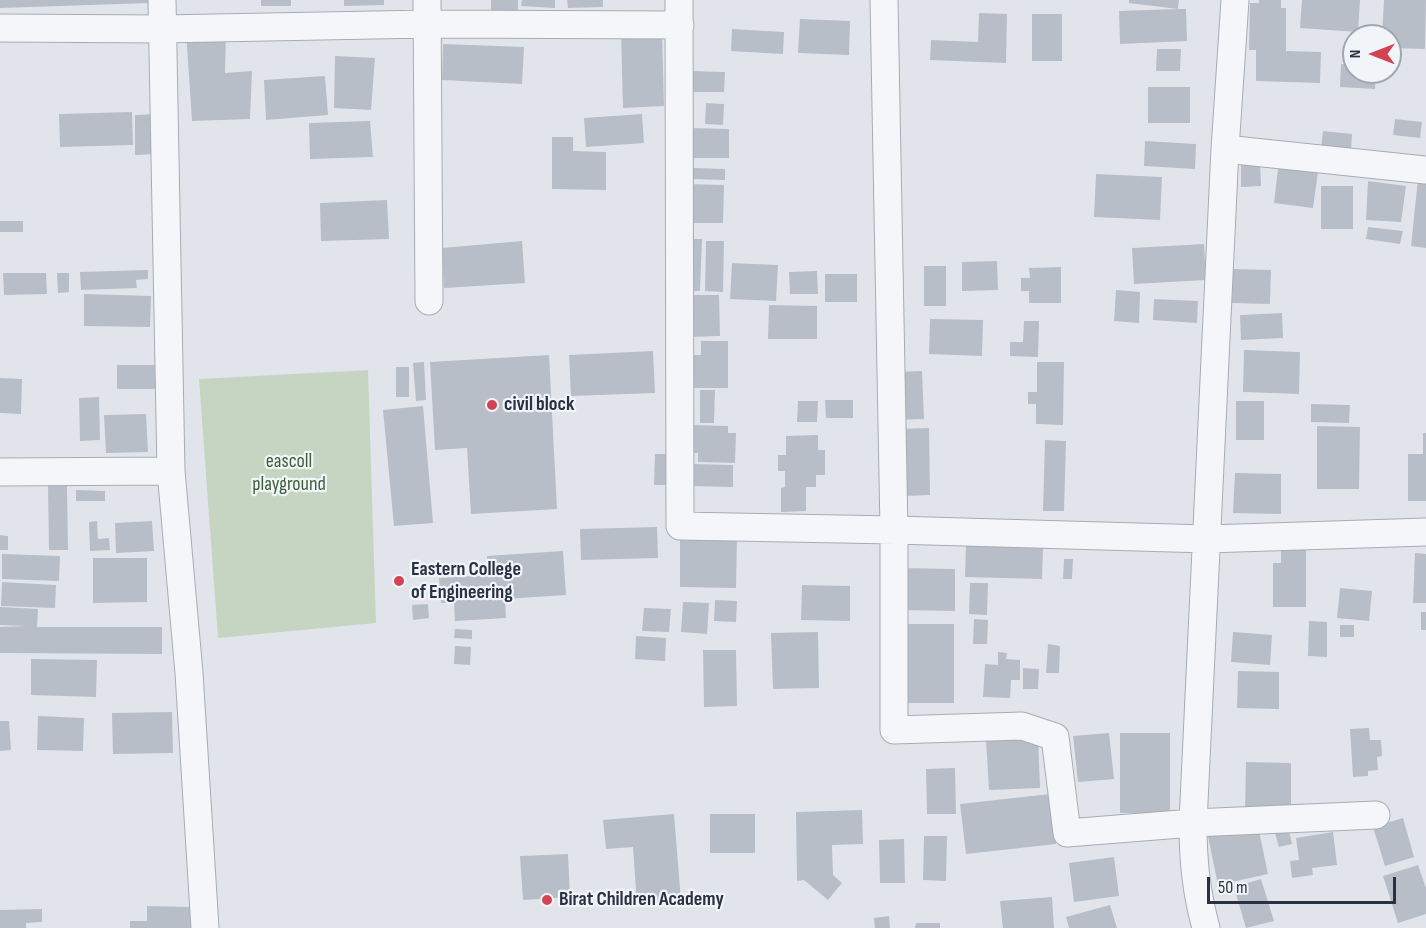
<!DOCTYPE html>
<html>
<head>
<meta charset="utf-8">
<style>
  body { margin:0 }
  #map { position:relative; width:1426px; height:928px; overflow:hidden; background:#e1e5eb; font-family:"Sofia Sans Condensed",sans-serif }
  canvas { display:block }
  .north { position:absolute; left:1342px; top:24px; width:60px; height:60px; box-sizing:border-box; background:#f1f4f8; border:2px solid #a1a6b0; border-radius:50%; rotate:270deg; font-size:16px; font-weight:700; line-height:24px; text-align:center; color:#293243 }
  .north::after { content:''; display:block; margin:auto; width:21px; height:27px; background:#d34354; clip-path:polygon(50% 0,100% 100%,50% 72%,0 100%) }
  .scale { position:absolute; left:1207px; top:877px; width:189px; height:27px; box-sizing:border-box; border:3px solid #293243; border-top:0; padding-left:8px; font-size:18px; line-height:21px; white-space:nowrap; color:#293243; -webkit-text-stroke:4px #f1f4f8; paint-order:stroke }
</style>
</head>
<body>
<div id="map">
<canvas width="1426" height="928"></canvas>
<div class="north">N</div>
<div class="scale">50 m</div>
</div>
<script>
const ctx = document.querySelector('canvas').getContext('2d');
ctx.lineJoin = 'round';
function fillPath(path, color) {
  ctx.fillStyle = color;
  ctx.fill(path, 'evenodd');
}
function trace(path, color, width, dash) {
  ctx.strokeStyle = color;
  ctx.lineWidth = width;
  ctx.lineCap = dash ? 'butt' : 'round';
  ctx.setLineDash(dash || []);
  ctx.stroke(path);
}
function write(font, color, halo, rows, align = 'center') {
  ctx.font = font + ' "Sofia Sans Condensed",sans-serif';
  ctx.lineWidth = 4.5;
  ctx.setLineDash([]);
  ctx.textBaseline = 'middle';
  ctx.strokeStyle = halo;
  ctx.fillStyle = color;
  for (const [text, x, y, turn = 0] of rows) {
    ctx.save();
    ctx.translate(x, y);
    ctx.rotate((+turn || 0) * Math.PI / 180);
    ctx.textAlign = isNaN(turn) ? turn : align;
    if (halo) ctx.strokeText(text, 0, 0);
    ctx.fillText(text, 0, 0);
    ctx.restore();
  }
}
const green = new Path2D(`
  M368,370L376,623L218,638L199,379Z`);
const building = new Path2D(`
  M0,0H149V3L0,8Z
  M261,0H291V6H261Z
  M344,0H384V5L344,6Z
  M491,0H518V12H491Z
  M522,0H555V8L521,6Z
  M567,0H603V7L568,8Z
  M1129,0H1179L1178,9H1186L1187,41L1120,44L1119,11L1178,9L1129,3Z
  M1259,0H1281V8H1286V51L1321,52L1320,83L1256,81V50H1249L1250,3H1259Z
  M1302,0H1360L1358,32L1300,28Z
  M1384,0H1426L1425,49L1390,48V36H1382Z
  M979,13L1007,14L1006,63L930,60L931,40L978,42Z
  M1032,14H1062V61H1032Z
  M800,19L850,21L849,55L798,53Z
  M732,29L784,32L783,54L731,51Z
  M186,31H226L225,73L252,71L250,119L192,121Z
  M662,32L664,106L623,108L621,33Z
  M443,44L524,47L522,84L442,80Z
  M1157,49H1181L1180,71H1156Z
  M335,56L375,58L371,110L334,108Z
  M1341,64L1354,65V72H1376L1375,89L1340,87Z
  M691,71L725,72L724,92H691Z
  M325,76L328,115L266,120L264,80Z
  M1148,87H1190V123H1148Z
  M706,103L724,104L723,125L705,124Z
  M132,112L133,145L60,147L59,114Z
  M156,114L157,154L135,155V115Z
  M642,114L644,143L586,147L584,118Z
  M1395,119L1422,122L1420,138L1393,135Z
  M370,121L373,157L310,159L309,123Z
  M687,128L729,129V158H686Z
  M1323,131L1352,134L1351,151L1321,148Z
  M552,137H573V151L606,152V190L552,189Z
  M1145,141L1196,144L1195,169L1144,166Z
  M1260,158L1261,186L1241,187V159Z
  M1279,160L1319,165L1313,208L1274,203Z
  M693,168L725,169V180L692,179Z
  M1096,174L1162,177L1160,220L1094,217Z
  M1418,179L1426,180V248L1411,246Z
  M1368,181L1406,186L1401,222L1366,220Z
  M684,184L724,185L723,223H683Z
  M1321,186H1353V229H1321Z
  M387,200L389,239L321,241L320,203Z
  M0,221H23V232H0Z
  M1368,227L1403,231L1400,244L1366,239Z
  M686,239H702L700,291H685Z
  M522,241L525,283L444,288L442,248Z
  M706,241H724L723,292L705,291Z
  M1204,244L1206,280L1134,284L1132,248Z
  M997,261L998,290L962,291V262Z
  M732,263L778,265L776,301L730,299Z
  M924,266H946V306H924Z
  M1061,267V303H1029V291H1021V278H1030L1029,268Z
  M1233,269L1271,270L1270,304L1232,303Z
  M148,270V279L136,280L137,288L81,290L80,272Z
  M817,271L818,294H790L789,272Z
  M3,273H46L47,294L4,295Z
  M57,273H69V292L58,293Z
  M825,274H857V302H825Z
  M1116,290L1140,292L1139,323L1114,321Z
  M84,294L151,296L150,327L84,326Z
  M689,295H719L720,336L689,337Z
  M1154,299L1198,301L1197,323L1153,320Z
  M769,305L817,306V339H768Z
  M1282,313L1283,338L1241,340L1240,315Z
  M930,319L983,320L982,356L929,354Z
  M1024,321H1039L1038,357L1010,356V342H1023Z
  M701,341H728V388H689L690,355H701Z
  M1244,350L1300,352L1299,394L1243,392Z
  M653,351L655,393L571,396L569,355Z
  M549,355L557,509L471,514L467,448L435,450L430,362Z
  M424,362L426,400L416,401L413,363Z
  M1037,362H1064L1063,425L1036,424V404H1028V392H1037Z
  M117,365H160V389H117Z
  M396,367H409V397H396Z
  M922,371L924,419L893,420L892,372Z
  M0,378L22,379L21,414L0,413Z
  M700,390H715L714,423H700Z
  M99,397L100,440L80,441L79,398Z
  M825,400H853V418H826Z
  M798,401H818L817,422H797Z
  M1236,401H1264V440H1236Z
  M1311,404L1350,405L1349,423L1311,422Z
  M423,406L433,523L394,526L383,410Z
  M146,414L148,452L106,453L104,415Z
  M691,425L728,426V433H736L735,463L698,462V453H691Z
  M1317,426L1360,427L1359,489H1317Z
  M929,428L930,495L902,496L901,429Z
  M1423,433H1426V501H1408V454H1423Z
  M818,435V450H825V475H816V487H806V511L781,512V488L785,487V471H778V455H786V436Z
  M1045,440L1066,441L1064,511H1043Z
  M655,454H671L670,485H654Z
  M690,464L733,465V487L689,486Z
  M1235,473L1281,474V514L1233,513Z
  M48,486H67L68,550H49Z
  M76,490L105,491V501H76Z
  M97,521L98,539L109,538L110,550L90,551L89,522Z
  M152,521L154,551L116,553L115,523Z
  M657,527L658,558L581,560L580,529Z
  M0,535L8,536V550H0Z
  M680,535L737,536L736,588L680,587Z
  M966,545L1043,547L1042,579L965,577Z
  M1281,550H1306V607H1273V563H1281Z
  M563,551L566,595L505,599L506,618L455,621L454,603H441L439,578L488,575L487,556Z
  M1415,553L1426,554V603H1413Z
  M2,554L60,556L59,581L2,579Z
  M93,558H147V602L93,603Z
  M1064,559H1073L1072,579H1063Z
  M899,568L955,569V611L898,610Z
  M2,582L56,585L55,608L1,606Z
  M970,583H988L987,615L969,614Z
  M802,585L850,586V621L801,620Z
  M1340,588L1372,591L1369,621L1337,618Z
  M715,600L737,601L736,622L714,621Z
  M683,602L709,603L707,634L681,632Z
  M428,604L429,618L413,620L412,605Z
  M0,607L38,609L37,627H162V654L0,653V627L26,626L0,625Z
  M644,608L671,609L669,632L642,631Z
  M1421,612H1426V630H1421Z
  M974,619L988,620L987,644H973Z
  M1309,621L1327,622V657L1308,656Z
  M907,624H954V703H906Z
  M1340,625H1354V637H1340Z
  M455,629L472,630V639L454,638Z
  M818,632L819,688L773,689L771,633Z
  M1233,632L1272,635L1270,665L1231,662Z
  M636,636L666,638L665,661L635,659Z
  M1048,644L1060,646L1059,673H1046Z
  M455,646L471,647L470,665L454,664Z
  M703,650H736L737,706L704,707Z
  M998,652L1007,653L1006,659L1020,660V680H1011L1010,698L983,697L985,664L998,665Z
  M31,659L97,660L96,697L31,695Z
  M1023,668L1039,669L1038,689H1023Z
  M1238,671L1279,672V709L1237,708Z
  M172,712L173,753L113,754L112,713Z
  M38,716L84,718L83,751L37,750Z
  M0,721H9L11,750L0,751Z
  M1369,728L1370,740H1381L1382,756L1377,757L1378,770L1368,771V776L1353,777L1350,729Z
  M1109,733L1114,779L1078,782L1073,736Z
  M1120,733H1170V813H1120Z
  M1038,736L1040,788L989,790L986,739Z
  M1246,762L1291,763V812H1245Z
  M955,768L956,814H927L926,769Z
  M1050,794L1056,844L966,854L960,804Z
  M862,810L863,844L832,845L833,875L842,883L828,900L804,880L797,881L796,812Z
  M674,814L681,901L637,904L633,847L606,849L603,820Z
  M710,814H755V853H710Z
  M1403,818L1414,857L1385,866L1373,827Z
  M1257,821L1268,874L1218,885L1207,832Z
  M1288,827L1292,844L1279,847L1274,830Z
  M1333,832L1337,865L1312,868L1313,875L1292,878L1290,861L1299,860L1296,838Z
  M924,836H947L946,881L923,880Z
  M904,839L905,883H880L879,840Z
  M568,854L570,897L523,900L520,856Z
  M1114,857L1119,896L1074,902L1069,863Z
  M1418,865L1426,888V914L1398,923L1383,876Z
  M1261,879L1274,921L1246,928L1234,887Z
  M1052,897L1054,928H1003L1000,901Z
  M1110,905L1117,928H1069L1066,917Z
  M147,906L192,907V928H130V921H147Z
  M42,909V922L26,923V928H0V910Z
  M889,916L890,928H875L874,918Z
  M916,923H940V928H915Z`);
const minor = new Path2D(`
  M162,0L171,471L189,673L205,928
  M427,0L429,301
  M679,0L680,526L894,530L1207,539L1426,532
  M884,0L894,530V730L1022,726L1055,737L1067,833L1193,823L1376,815
  M0,28L162,29L427,24L680,25
  M1225,149L1426,170
  M0,472L171,471
  M1206,928C1196,891 1193,861 1193,823L1225,149L1235,0`);
const markers = [
  [492,405,6,"#d34354"],
  [399,581,6,"#d34354"],
  [547,900,6,"#d34354"]
];
const poiNames = [
  ["civil block",504,405],
  ["Eastern College",411,570],
  ["of Engineering",411,593],
  ["Birat Children Academy",559,900]
];
const parkNames = [
  ["eascoll",289,462],
  ["playground",289,485]
];
fillPath(green, '#c6d5c2');
fillPath(building, '#b8bec8');
trace(minor, '#a6acb5', 29);
trace(minor, '#f4f6f9', 27);
for (const [x, y, r, color] of markers) {
  const dot = new Path2D();
  dot.arc(x, y, r, 0, 2 * Math.PI);
  ctx.fillStyle = color;
  ctx.fill(dot);
  trace(dot, '#f1f4f8', 2);
}
write('bold 20px', '#293243', '#f1f4f8', poiNames, 'left');
write('20px', '#3c5f36', '#f1f4f8', parkNames);
</script>
</body>
</html>
